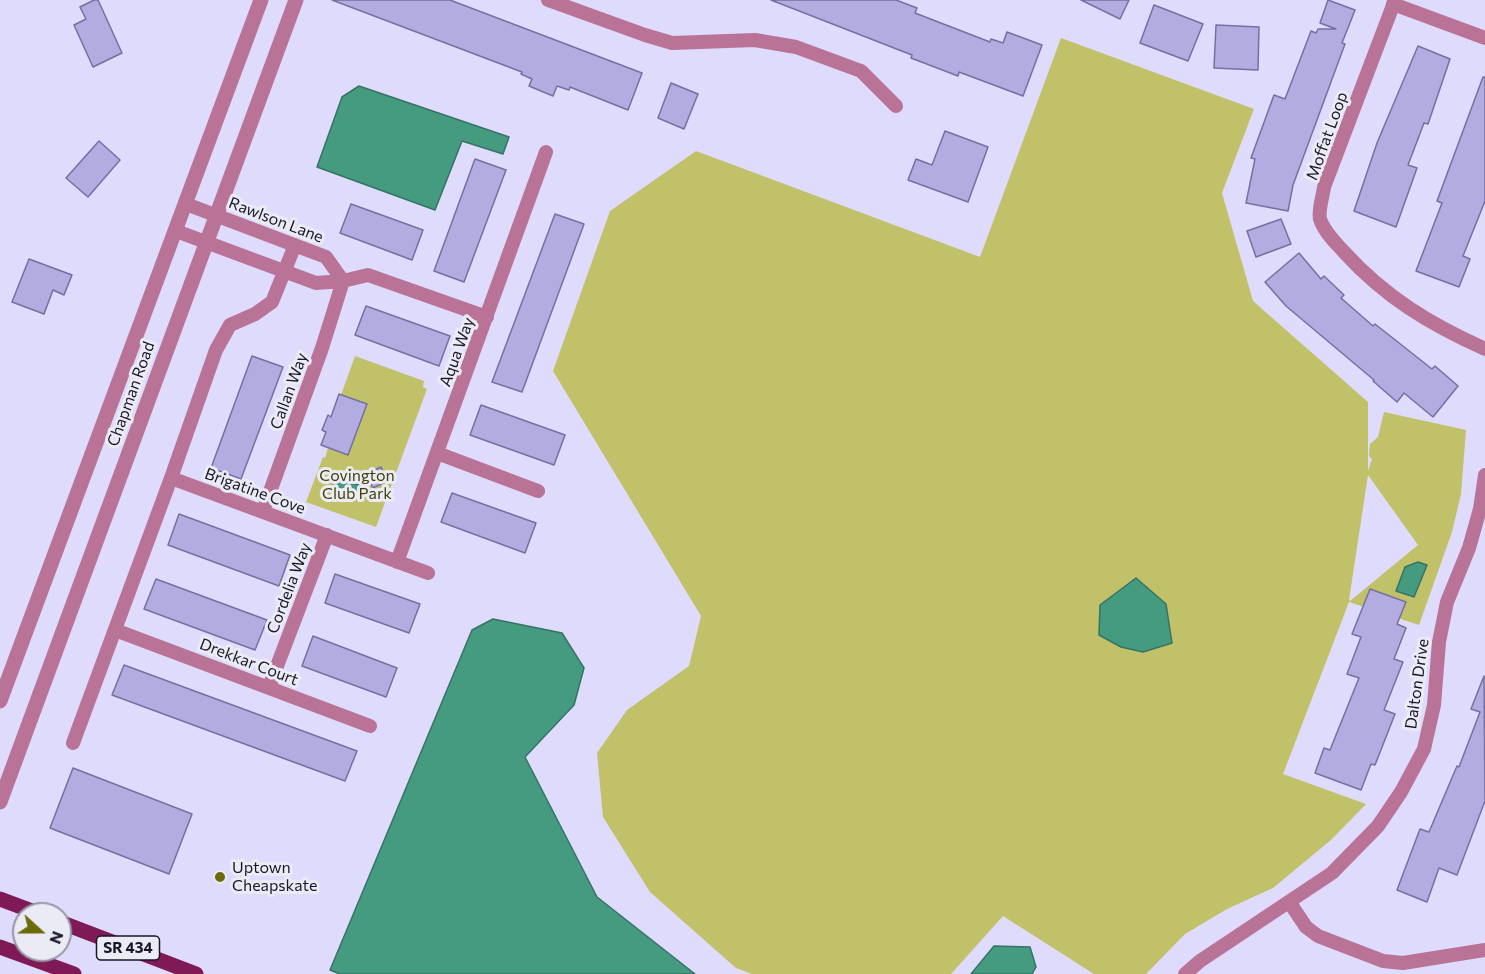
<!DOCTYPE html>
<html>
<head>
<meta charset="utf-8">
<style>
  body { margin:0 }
  #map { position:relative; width:1485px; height:974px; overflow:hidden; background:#dedbfc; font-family:Commissioner,sans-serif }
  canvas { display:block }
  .north { position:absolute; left:12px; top:902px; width:60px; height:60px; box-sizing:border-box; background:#ebebf6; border:2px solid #9796a4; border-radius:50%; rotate:111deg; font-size:16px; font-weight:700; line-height:24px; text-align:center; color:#191629 }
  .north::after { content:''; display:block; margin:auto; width:21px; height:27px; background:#6b6b09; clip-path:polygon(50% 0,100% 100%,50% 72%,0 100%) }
</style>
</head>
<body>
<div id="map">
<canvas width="1485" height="974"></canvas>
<div class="north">N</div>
</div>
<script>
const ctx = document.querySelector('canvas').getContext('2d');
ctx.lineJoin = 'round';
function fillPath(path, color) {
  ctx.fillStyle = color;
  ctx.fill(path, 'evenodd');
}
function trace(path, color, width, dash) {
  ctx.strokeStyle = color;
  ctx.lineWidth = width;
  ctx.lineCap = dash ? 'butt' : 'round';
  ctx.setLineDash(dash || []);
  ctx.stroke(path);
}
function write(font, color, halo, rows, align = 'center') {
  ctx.font = font + ' Commissioner,sans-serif';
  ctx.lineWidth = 6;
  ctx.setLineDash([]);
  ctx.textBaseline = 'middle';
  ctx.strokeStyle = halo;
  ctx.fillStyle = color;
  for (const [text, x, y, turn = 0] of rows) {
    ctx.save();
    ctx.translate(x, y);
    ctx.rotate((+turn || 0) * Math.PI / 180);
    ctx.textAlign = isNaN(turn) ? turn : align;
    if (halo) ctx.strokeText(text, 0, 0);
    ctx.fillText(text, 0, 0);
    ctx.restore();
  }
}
const green = new Path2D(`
  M1061,38L1254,109L1222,193L1253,301L1368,402V471L1372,459L1369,456L1370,444L1378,437L1384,412L1466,430L1461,494L1452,532L1419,625L1349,602L1283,774L1366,804L1331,840L1273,888L1227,909L1185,934L1146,974H1094L1003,916L951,974H752L736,968L650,892L603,817L597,753L627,710L689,666L701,616L553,371L610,211L696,151L980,257ZM1368,475L1418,545L1350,601L1349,600Z
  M355,356L424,381L423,387L427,389L376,527L306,502L323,457L325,458L328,448L348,455L366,405L341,395Z`);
const water = new Path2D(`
  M359,86L509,137L503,154L462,141L435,210L317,167L342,97Z
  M339,475L344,477L347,482L362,486L361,495L356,498L338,494L333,483L336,476Z
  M1418,562L1427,565L1414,597L1396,591L1405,567Z
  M1136,578L1166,604L1172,643L1143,652L1121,647L1099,635L1100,605Z
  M493,619L562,633L584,668L574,705L525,757L597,897L695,974H340L330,970L472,630Z
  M994,946L1030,947L1036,967L1032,974H971Z`);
const building = new Path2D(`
  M94,0H98L122,53L93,67L74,25L86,19L80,7Z
  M332,0H450L642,73L628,110L570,87L569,90L557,86L553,96L529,86L532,79L521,74L522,72Z
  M771,0H896L917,8L915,13L990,42L991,39L1003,43L1007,32L1042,45L1023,96L959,72L958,76L911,58L912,55Z
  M1081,0H1129L1120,19Z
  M1328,0L1355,10L1342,43L1345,44L1293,185L1288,211L1246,203L1255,159L1251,158L1274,95L1285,99L1311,31L1316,33L1318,29H1336L1320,23Z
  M1154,5L1203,24L1188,61L1140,43Z
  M1216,25L1259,27L1258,70L1214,68Z
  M1418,46L1450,59L1428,124L1424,123L1408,165L1417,168L1396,227L1354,211L1377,143Z
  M1483,77H1485V201L1463,256L1470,259L1459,287L1416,271L1442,203L1437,201Z
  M671,83L698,94L684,129L658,118Z
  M945,131L988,147L968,202L908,180L916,159L932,165Z
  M99,141L120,160L88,197L66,178Z
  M475,159L506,170L464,282L434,271Z
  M351,204L423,230L412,260L340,233Z
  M555,214L584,224L522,392L492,382Z
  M1281,219L1291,244L1256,257L1247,231Z
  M1299,253L1321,279L1324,276L1344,295L1341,298L1373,326L1375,324L1432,369L1435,366L1458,386L1433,417L1404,393L1397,402L1373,381L1374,380L1286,306L1265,282Z
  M29,259L72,275L64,295L53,290L44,314L12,302Z
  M366,306L450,336L439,366L355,335Z
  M252,356L283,367L241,479L211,468Z
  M339,394L367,404L348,455L321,445L326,432L322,430L328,415L331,417Z
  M481,405L565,435L554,465L470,435Z
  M381,467L387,481L373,488L366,474Z
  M452,493L536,523L525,553L441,522Z
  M179,514L290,555L279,586L168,545Z
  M335,574L420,604L409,633L325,603Z
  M156,579L267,620L255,650L144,609Z
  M1370,589L1406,602L1397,624L1406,628L1394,659L1403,662L1384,710L1395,714L1375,765L1371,764L1361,790L1315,773L1324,748L1330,750L1359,678L1347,674L1361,637L1352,634Z
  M313,636L397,668L386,697L302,666Z
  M124,665L357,751L345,781L112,695Z
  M1484,676L1485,801L1457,875L1439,868L1427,902L1397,890L1420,829L1429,832L1457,766L1459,767L1480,712L1471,709Z
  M73,768L192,814L169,874L50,828Z`);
const minor = new Path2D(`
  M548,0L645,35L672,43L755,40L796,47L861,71L896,106
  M1395,0L1324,187C1323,196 1318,210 1320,219C1324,232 1336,243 1344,252C1386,298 1430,324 1485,349
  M1393,4L1485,38
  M186,204L326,257L343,281
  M176,231L316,283L343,281L368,275L487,317
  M437,453L538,491
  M171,478L428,573
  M263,511L322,348L343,281
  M397,562L546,152
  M115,630L370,726
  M269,687L327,535
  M73,743L171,478L216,350L230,325L255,314L272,302L295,245
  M1290,903L1306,927L1318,936L1383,961L1403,963L1485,950
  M1185,974L1200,961L1332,873L1378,826L1401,792L1424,749L1434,705L1439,642L1447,602L1469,548L1480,509L1485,475`);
const tertiary = new Path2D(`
  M0,701L261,0
  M0,802L296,0`);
const primary = new Path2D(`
  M0,899L40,914
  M60,922L196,974
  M0,947L74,974`);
const markers = [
  [220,877,6,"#6b6b09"]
];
const shields = [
  [128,948,63]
];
const shieldNames = [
  ["SR 434",128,948]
];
const streetNames = [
  ["Moffat Loop",1327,136,-70],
  ["Rawlson Lane",276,220,21],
  ["Aqua Way",457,352,-70],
  ["Callan Way",289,391,-70],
  ["Chapman Road",131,394,-70],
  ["Brigatine Cove",255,491,20],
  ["Cordelia Way",289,588,-69],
  ["Drekkar Court",249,662,21],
  ["Dalton Drive",1417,684,-82]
];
const parkNames = [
  ["Covington",357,476],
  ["Club Park",357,494]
];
const poiNames = [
  ["Uptown",232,868],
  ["Cheapskate",232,886]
];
fillPath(green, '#c0c169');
fillPath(water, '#449b7f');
trace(water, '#377365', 1.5);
fillPath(building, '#b2ace1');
trace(building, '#7670a1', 1.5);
trace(minor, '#b97396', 14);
trace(tertiary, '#b97396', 15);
trace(primary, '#801a56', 15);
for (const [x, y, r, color] of markers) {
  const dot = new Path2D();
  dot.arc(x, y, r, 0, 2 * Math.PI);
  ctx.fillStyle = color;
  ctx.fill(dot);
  trace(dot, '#ebebf6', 2);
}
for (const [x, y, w] of shields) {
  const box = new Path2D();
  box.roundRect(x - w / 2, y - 12, w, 24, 4.5);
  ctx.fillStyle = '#ebebf6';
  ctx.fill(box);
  trace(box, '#191629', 1.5);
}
write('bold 15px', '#191629', null, shieldNames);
write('16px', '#191629', '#ebebf6', streetNames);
write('16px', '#403f04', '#ebebf6', parkNames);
write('16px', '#191629', '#ebebf6', poiNames, 'left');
</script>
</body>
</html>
